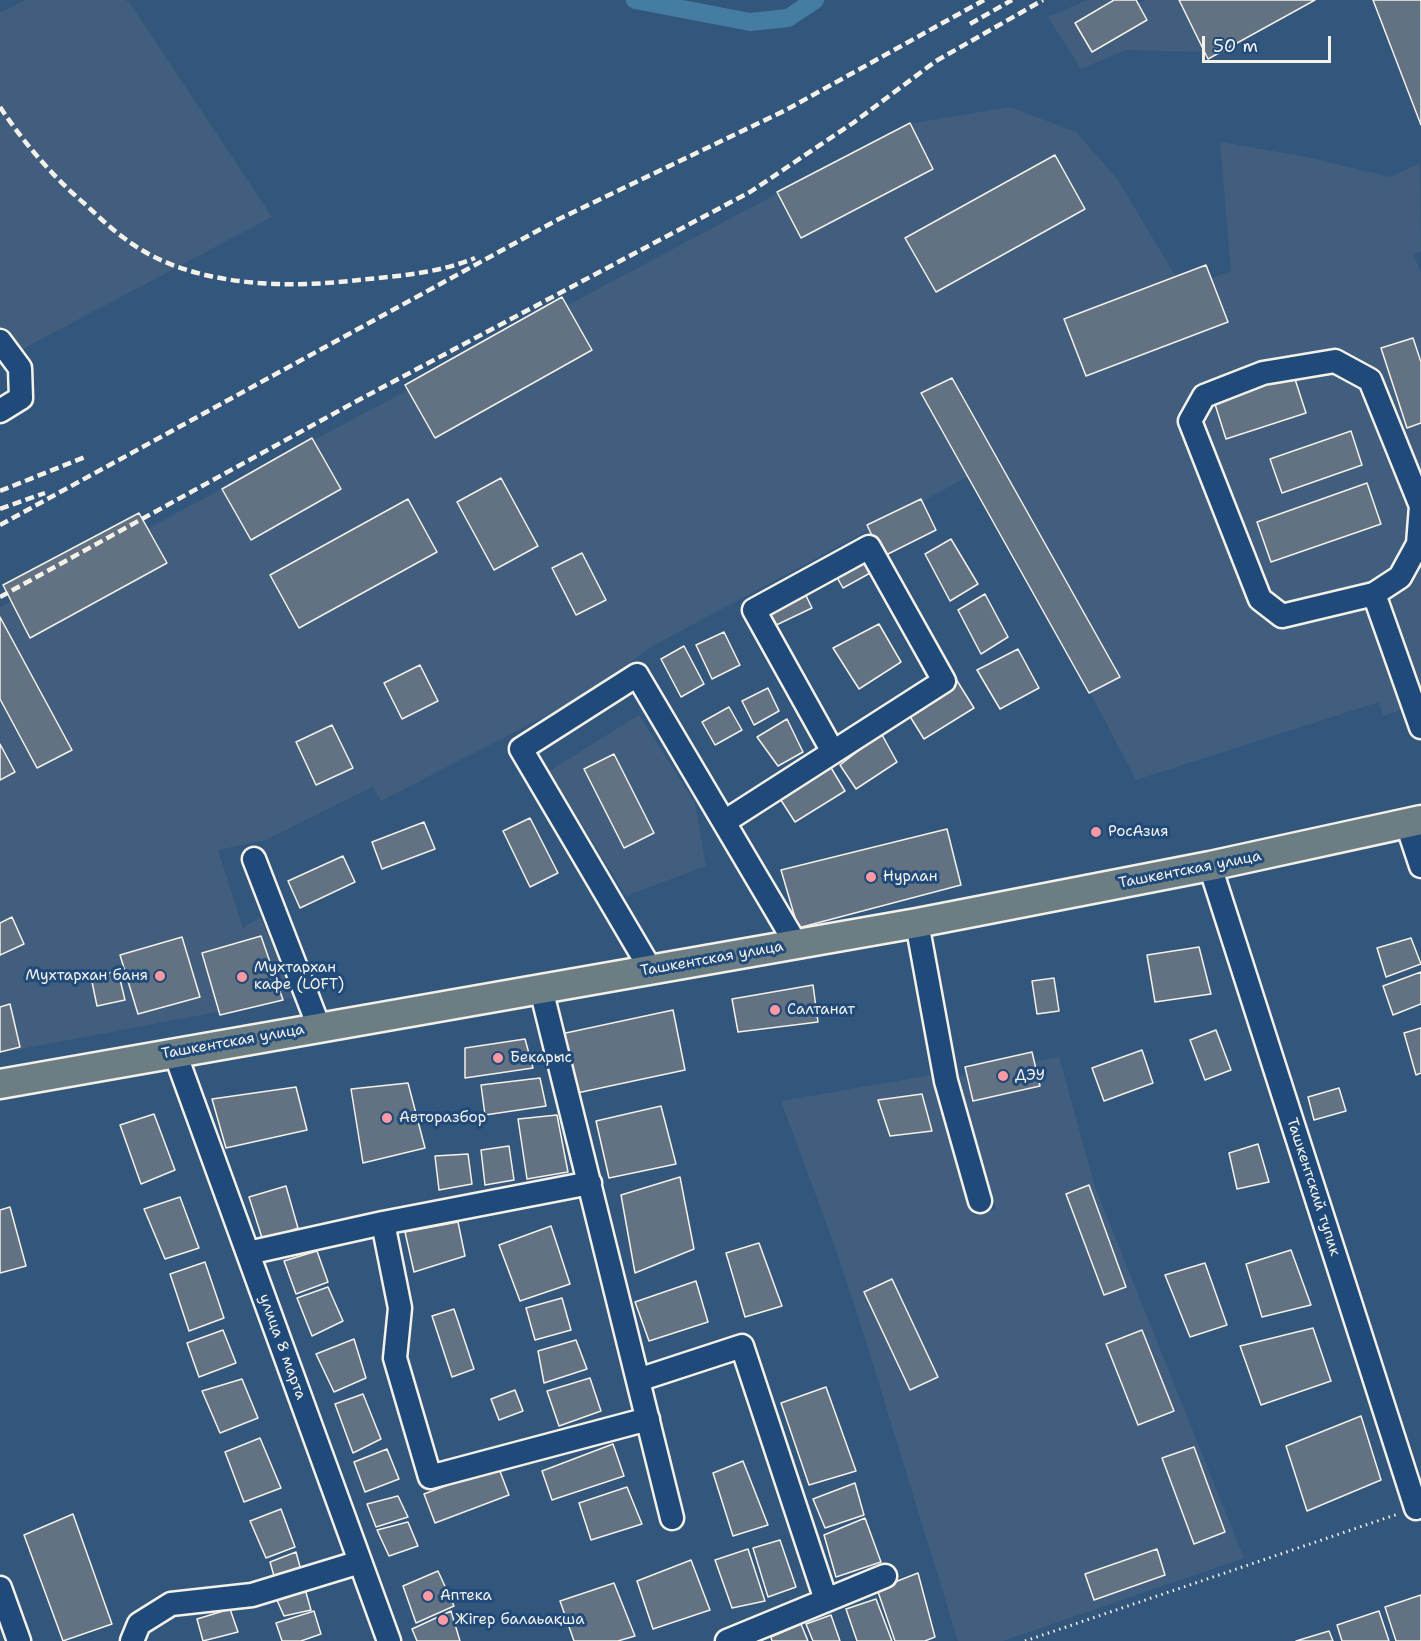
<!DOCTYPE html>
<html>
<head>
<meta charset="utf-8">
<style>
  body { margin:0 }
  #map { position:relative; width:1421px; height:1641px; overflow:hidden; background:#33567c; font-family:"Shantell Sans",sans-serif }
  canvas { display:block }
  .scale { position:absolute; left:1202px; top:36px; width:129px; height:27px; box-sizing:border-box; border:3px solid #f4f1e8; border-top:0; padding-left:8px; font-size:18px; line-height:21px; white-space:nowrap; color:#f4f1e8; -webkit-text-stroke:4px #1f4a7a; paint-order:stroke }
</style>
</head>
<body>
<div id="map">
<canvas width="1421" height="1641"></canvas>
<div class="scale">50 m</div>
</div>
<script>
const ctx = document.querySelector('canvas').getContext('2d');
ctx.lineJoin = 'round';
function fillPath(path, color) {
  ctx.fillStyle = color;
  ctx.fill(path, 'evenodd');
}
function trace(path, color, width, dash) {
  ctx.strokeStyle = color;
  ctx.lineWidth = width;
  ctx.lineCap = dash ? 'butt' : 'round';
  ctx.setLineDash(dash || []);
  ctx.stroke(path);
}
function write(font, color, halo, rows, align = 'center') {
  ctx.font = font + ' "Shantell Sans",sans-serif';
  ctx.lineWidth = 6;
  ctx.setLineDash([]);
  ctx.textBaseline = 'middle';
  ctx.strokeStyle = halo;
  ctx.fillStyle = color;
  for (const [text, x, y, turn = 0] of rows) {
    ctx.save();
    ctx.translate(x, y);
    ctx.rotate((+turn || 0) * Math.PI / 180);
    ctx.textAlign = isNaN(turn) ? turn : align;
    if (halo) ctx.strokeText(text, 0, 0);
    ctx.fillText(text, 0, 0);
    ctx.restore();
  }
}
const built = new Path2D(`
  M26,0H125L129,2L272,217L0,361V13Z
  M1087,0H1137L1139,3L1146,0H1311L1212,52L1126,50L1081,69L1048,17Z
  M1010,107L1076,132L1118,180L1183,289L1231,271L1220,142L1302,156L1390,177L1420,163L1421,251L1414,255L1421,273V702L1383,716L1379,702L1136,780L975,473L649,648L594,691L381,801L373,787L266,840L218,850L243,928L260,917L296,997L0,1053V607L908,124Z
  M639,715L695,803L706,866L626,896L549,771Z
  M1059,1057L1095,1187L1244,1558L1003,1641H958L859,1319L835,1247L781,1101L932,1075L974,1215L996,1209L959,1076Z`);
const canal = new Path2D(`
  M635,0L750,22L788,18L815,0`);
const building = new Path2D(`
  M1114,0H1136L1147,20L1092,52L1075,23Z
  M1179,0H1315L1208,59Z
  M1373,0H1421V125Z
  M910,123L933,169L801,238L777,192Z
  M1055,155L1085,209L936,292L905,238Z
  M1206,265L1228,322L1086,376L1064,319Z
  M562,297L592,350L435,438L405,385Z
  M1413,338L1421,362V423L1407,428L1381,348Z
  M1294,376L1306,413L1226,439L1214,401Z
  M952,378L1120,677L1089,693L921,393Z
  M1351,431L1362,465L1282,493L1270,459Z
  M312,438L341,489L251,540L222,489Z
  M501,478L538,546L494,570L457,502Z
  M1367,483L1381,524L1271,562L1257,522Z
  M408,499L437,552L299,628L270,575Z
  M921,499L936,530L882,557L867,525Z
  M139,513L167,563L30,638L3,585Z
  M951,539L978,584L950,601L925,554Z
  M855,542L872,572L843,588L826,558Z
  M582,553L606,600L576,615L552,568Z
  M799,581L812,608L770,628L757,600Z
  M985,594L1008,637L981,654L958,610Z
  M0,617L72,750L37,768L0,699Z
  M879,624L901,662L859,689L833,648Z
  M724,632L740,665L712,679L696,645Z
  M684,646L704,684L681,697L661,659Z
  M1018,649L1039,688L1000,709L977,670Z
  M420,665L438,701L402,719L384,683Z
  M951,671L974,708L924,739L901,702Z
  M768,688L779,711L754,725L742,701Z
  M729,707L742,730L715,745L702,722Z
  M787,719L803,752L778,766L757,737Z
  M332,725L353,768L316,785L296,742Z
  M881,733L897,762L856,789L840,765Z
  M0,744L15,772L0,780Z
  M614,754L654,833L624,848L584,769Z
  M827,761L845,791L795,822L777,794Z
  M530,818L558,873L530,887L503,831Z
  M424,822L435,849L382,869L372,842Z
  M947,829L961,885L798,928L781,870Z
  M343,856L355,882L300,908L288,881Z
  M12,917L24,944L0,955V923Z
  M261,936L283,1000L220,1015L202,953Z
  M182,937L200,997L138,1014L120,955Z
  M1411,938L1421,964L1386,977L1377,948Z
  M1199,947L1211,994L1155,1002L1147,955Z
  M118,971L125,1000L97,1006L91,977Z
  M1421,972V1004L1393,1015L1383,986Z
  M1054,978L1059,1011L1037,1014L1032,981Z
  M813,985L818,1022L738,1032L732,999Z
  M10,1004L20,1047L0,1052V1007Z
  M673,1010L685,1070L577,1093L561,1034Z
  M1421,1028V1073L1416,1075L1404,1033Z
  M1216,1030L1231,1070L1205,1080L1190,1040Z
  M525,1039L533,1068L465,1078V1048Z
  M1142,1050L1153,1083L1104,1101L1092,1068Z
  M1032,1052L1040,1086L973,1101L965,1067Z
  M540,1078L546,1106L485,1115L481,1085Z
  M408,1083L425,1148L363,1163L351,1089Z
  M296,1087L307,1130L226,1148L212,1099Z
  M1339,1088L1346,1111L1314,1120L1308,1097Z
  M922,1094L932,1131L890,1136L878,1100Z
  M661,1106L676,1164L609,1178L596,1121Z
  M154,1114L175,1170L141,1184L120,1125Z
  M557,1115L568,1172L527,1179L518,1119Z
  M1258,1144L1269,1182L1237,1189L1229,1153Z
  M509,1146L514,1180L485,1185L481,1150Z
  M468,1154L472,1184L439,1190L435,1156Z
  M680,1177L694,1249L635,1273L621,1195Z
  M1089,1185L1126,1287L1104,1295L1066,1194Z
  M286,1186L298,1228L263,1241L249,1197Z
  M180,1197L199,1248L165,1259L144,1209Z
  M10,1207L26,1266L0,1273V1210Z
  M458,1222L465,1256L414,1272L405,1232Z
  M551,1226L570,1284L520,1301L499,1245Z
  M759,1243L782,1306L745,1317L726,1253Z
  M1291,1250L1311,1305L1262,1317L1246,1264Z
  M317,1251L328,1282L296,1294L284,1261Z
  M205,1262L224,1318L189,1331L170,1274Z
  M1205,1263L1227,1325L1190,1337L1165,1275Z
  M892,1279L938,1377L910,1390L864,1292Z
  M696,1281L708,1322L649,1341L635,1302Z
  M328,1287L343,1321L312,1336L297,1298Z
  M562,1298L571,1330L535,1340L526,1308Z
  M454,1309L474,1369L452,1377L432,1316Z
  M1313,1328L1331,1381L1261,1405L1240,1346Z
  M223,1330L236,1363L199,1377L187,1343Z
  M1142,1330L1174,1411L1138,1425L1106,1344Z
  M354,1339L366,1378L334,1392L316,1354Z
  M576,1340L587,1369L544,1383L538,1351Z
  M590,1378L601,1411L559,1426L547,1391Z
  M242,1379L258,1418L220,1433L202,1391Z
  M826,1387L856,1471L809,1485L781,1403Z
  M515,1390L523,1411L499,1420L491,1399Z
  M363,1394L381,1439L353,1453L335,1404Z
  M1361,1416L1381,1480L1307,1511L1286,1446Z
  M260,1438L281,1488L244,1502L225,1452Z
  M613,1444L624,1476L552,1500L542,1471Z
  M1194,1447L1225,1532L1194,1544L1162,1458Z
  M387,1449L399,1479L365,1492L354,1462Z
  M743,1461L768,1525L733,1536L713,1473Z
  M498,1466L509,1495L435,1523L424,1494Z
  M855,1483L864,1515L825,1528L813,1499Z
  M627,1487L642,1524L591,1540L579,1503Z
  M398,1496L408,1517L376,1527L367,1504Z
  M281,1509L295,1547L266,1558L250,1521Z
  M73,1514L112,1624L63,1641L24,1535Z
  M865,1518L881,1562L836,1577L824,1535Z
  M408,1522L418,1546L389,1556L377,1530Z
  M780,1540L796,1587L768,1597L753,1548Z
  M748,1549L765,1601L732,1608L715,1560Z
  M1157,1549L1165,1575L1094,1600L1085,1574Z
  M296,1552L302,1574L276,1583L270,1562Z
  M691,1560L710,1610L653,1629L637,1581Z
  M438,1571L454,1606L416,1623L403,1586Z
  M918,1573L935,1637L925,1641H895L877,1589Z
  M614,1583L635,1636L618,1641H574L560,1601Z
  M305,1589L311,1610L284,1616L276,1598Z
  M1421,1595V1641H1396L1385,1607Z
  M876,1599L892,1641H857L846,1609Z
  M230,1609L238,1632L203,1641L197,1619Z
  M314,1611L321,1634L301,1641H282L276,1623Z
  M451,1611L460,1641H417L412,1629Z
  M1379,1611L1389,1641H1342L1337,1625Z
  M831,1615L840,1641H813L806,1624Z
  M801,1624L808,1641H772L771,1637Z
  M1329,1631L1333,1641H1296Z`);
const path = new Path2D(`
  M1025,1641L1398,1514`);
const minor = new Path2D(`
  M0,341L20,368L21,398L0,411
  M1335,361L1370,380L1421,506L1418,544L1400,577L1374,594L1282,616L1260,599L1190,421L1204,396L1263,373Z
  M1374,594L1421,727
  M724,822L944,681L869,547L754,610L833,752
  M1407,824L1421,866
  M254,859L319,1027
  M1210,866L1416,1508
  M917,923L946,1081L980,1201
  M651,970L521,749L637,675L796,944
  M541,989L672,1518
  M175,1053L389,1641
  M383,1223L400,1308L395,1358L430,1477L648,1419
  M248,1253L383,1223L590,1183
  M638,1380L742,1346L826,1600
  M0,1588L19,1641
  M132,1641L139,1624L171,1604L252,1595L360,1562
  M727,1641L885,1576`);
const major = new Path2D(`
  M0,1084L917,923L1210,866L1421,820`);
const rail = new Path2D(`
  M970,24L1012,0
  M0,107C24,143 53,177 86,205C98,216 110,228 124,238C187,287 284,289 359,280C398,276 439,273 475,258
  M0,491L85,457
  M0,509L45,493
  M0,525L559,219L786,110L984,0
  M0,597L353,403L750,192L853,123L936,61L1043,0`);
const markers = [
  [1096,832,6,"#ff9aa2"],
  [871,877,6,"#ff9aa2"],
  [160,976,6,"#ff9aa2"],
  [242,977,6,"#ff9aa2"],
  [775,1010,6,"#ff9aa2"],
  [498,1058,6,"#ff9aa2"],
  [1003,1076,6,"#ff9aa2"],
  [387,1118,6,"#ff9aa2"],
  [428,1596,6,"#ff9aa2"],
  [443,1620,6,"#ff9aa2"]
];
const poiNames = [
  ["РосАзия",1108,832],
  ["Нурлан",883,877],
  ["Мухтархан",254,968],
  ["кафе (LOFT)",254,985],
  ["Мухтархан баня",148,976,"right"],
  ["Салтанат",787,1010],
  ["Бекарыс",510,1058],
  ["ДЭУ",1015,1076],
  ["Авторазбор",399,1118],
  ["Аптека",440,1596],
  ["Жігер балаьақша",455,1620]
];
const streetNames = [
  ["Ташкентская улица",1190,870,-11],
  ["Ташкентская улица",712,959,-10],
  ["Ташкентская улица",233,1042,-10],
  ["Ташкентский тупик",1313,1187,72],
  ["улица 8 марта",282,1347,70]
];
fillPath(built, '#415e7e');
trace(canal, '#457ca2', 18);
fillPath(building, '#637282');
trace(building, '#f4f1e8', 1.5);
trace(minor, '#f4f1e8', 27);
trace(major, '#f4f1e8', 33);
trace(path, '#f4f1e8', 3, [1.5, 4.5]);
trace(minor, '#1f4a7a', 22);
trace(major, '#6c7e84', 28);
trace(rail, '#f4f1e8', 4.5, [9, 4.5]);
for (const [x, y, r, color] of markers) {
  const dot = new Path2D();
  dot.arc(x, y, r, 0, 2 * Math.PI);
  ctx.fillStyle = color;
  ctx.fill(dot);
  trace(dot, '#1f4a7a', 2);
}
write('15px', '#f4f1e8', '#1f4a7a', poiNames, 'left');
write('15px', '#f4f1e8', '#1f4a7a', streetNames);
</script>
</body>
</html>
